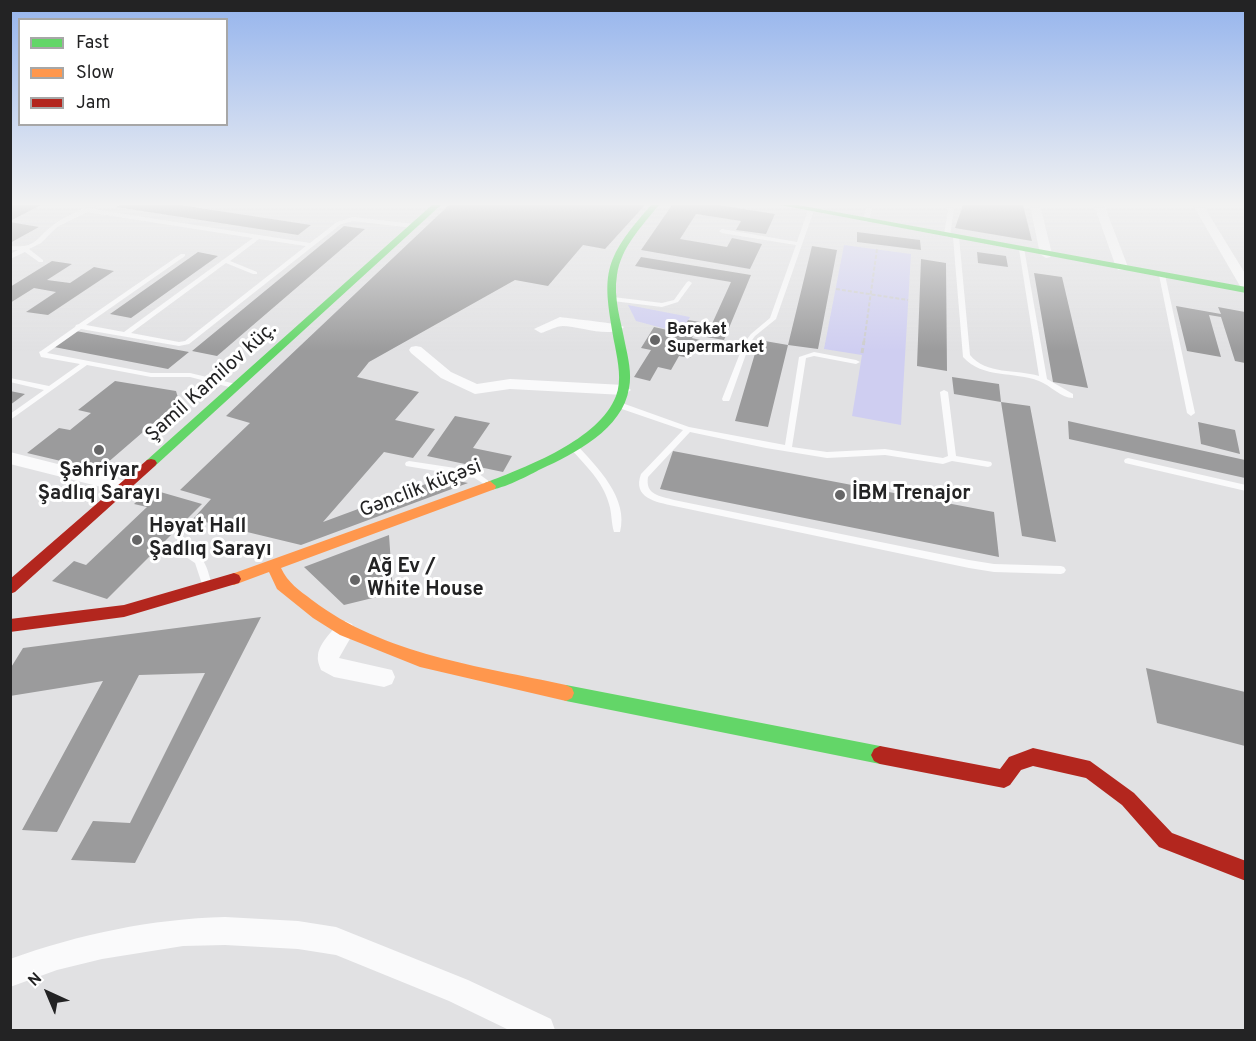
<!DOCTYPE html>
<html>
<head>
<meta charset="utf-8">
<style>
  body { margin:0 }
  #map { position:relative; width:1256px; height:1041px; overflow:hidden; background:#e1e1e3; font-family:Overpass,sans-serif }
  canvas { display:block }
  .frame { position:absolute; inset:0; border:12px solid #232324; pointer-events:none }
  .legend { position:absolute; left:18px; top:18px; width:210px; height:108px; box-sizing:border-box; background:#fff; border:2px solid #a7a7a7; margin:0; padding:8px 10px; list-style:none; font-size:18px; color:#232324 }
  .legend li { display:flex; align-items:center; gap:12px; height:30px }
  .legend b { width:30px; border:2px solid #a7a7a7 }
  .north { position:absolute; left:18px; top:963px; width:60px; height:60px; -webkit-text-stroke:4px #fff; paint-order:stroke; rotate:316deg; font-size:16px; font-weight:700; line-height:24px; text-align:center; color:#232324 }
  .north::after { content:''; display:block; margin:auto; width:21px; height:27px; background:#232324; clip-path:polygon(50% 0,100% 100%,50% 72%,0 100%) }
</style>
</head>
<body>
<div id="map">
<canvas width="1256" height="1041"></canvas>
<div class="frame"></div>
<ul class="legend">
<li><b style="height:8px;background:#63d668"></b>Fast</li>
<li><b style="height:8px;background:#ff974d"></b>Slow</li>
<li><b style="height:8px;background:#b3261e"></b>Jam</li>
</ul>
<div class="north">N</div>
</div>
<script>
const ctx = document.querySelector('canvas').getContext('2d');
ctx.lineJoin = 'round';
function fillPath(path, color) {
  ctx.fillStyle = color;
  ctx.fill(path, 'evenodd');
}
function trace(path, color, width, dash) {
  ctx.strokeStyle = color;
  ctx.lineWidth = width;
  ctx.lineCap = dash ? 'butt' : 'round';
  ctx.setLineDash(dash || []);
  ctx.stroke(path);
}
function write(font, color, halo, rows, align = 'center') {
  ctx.font = font + ' Overpass,sans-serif';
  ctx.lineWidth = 6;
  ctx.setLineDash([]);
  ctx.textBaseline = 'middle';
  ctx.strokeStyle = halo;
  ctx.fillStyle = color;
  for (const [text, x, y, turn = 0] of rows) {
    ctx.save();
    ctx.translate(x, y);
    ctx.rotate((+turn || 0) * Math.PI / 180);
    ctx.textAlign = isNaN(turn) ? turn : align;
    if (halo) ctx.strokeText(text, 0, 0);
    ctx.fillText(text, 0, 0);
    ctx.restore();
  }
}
const green = new Path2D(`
  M844,245L911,254L901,425L852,416L862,355L824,349Z
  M628,305L690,317L681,333L636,321Z`);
const building = new Path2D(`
  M10,205H41L10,221Z
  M120,205H180L311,225L298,235L116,207Z
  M449,205H645L605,249L583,245L548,286L515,280L369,362L357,377L419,392L395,420L435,429L413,458L384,452L323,522L442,478L468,483L301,545L193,519L211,499L180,490L250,423L226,416Z
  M672,205H718L775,214L766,234L736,230L741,221L696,214L680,239L727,247L732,238L762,244L750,269L641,250Z
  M963,205H1023L1032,241L955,228Z
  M10,222L39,227L10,243Z
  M344,226L365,229L217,356L192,351Z
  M857,232L920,240L921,250L857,242Z
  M812,246L837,250L818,349L788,345Z
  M198,252L218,256L131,318L110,314Z
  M977,252L1006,256L1008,267L978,263Z
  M641,257L751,275L724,340L706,337L731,282L635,266Z
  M921,259L946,263L947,371L917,366Z
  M52,261L72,264L47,280L70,283L94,267L114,271L48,315L26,312L56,292L34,288L10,303V287Z
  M1034,273L1062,277L1088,388L1053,382Z
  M1176,306L1221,314L1218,307L1245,312V363L1235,361L1221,317L1209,315L1221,357L1187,351Z
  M688,320L700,322L692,338L700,340L690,358L679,356L671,370L658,367L650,381L634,377L651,350L641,348L654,327L681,333Z
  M76,331L189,352L168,369L54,347Z
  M759,340L788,345L768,427L735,421Z
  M952,377L999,384L1001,402L1030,406L1056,542L1022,536L1001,402L954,394Z
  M115,381L176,391L179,401L99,470L27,453L59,428L70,430L91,413L78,410Z
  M10,391L25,394L10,405Z
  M455,416L490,423L473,448L512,456L503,472L427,456Z
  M1068,421L1245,460V478L1069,439Z
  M1198,422L1235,430L1240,454L1201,444Z
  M673,451L994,512L999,557L660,489Z
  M150,489L202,504L107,599L52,581L74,561L86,565L147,507L134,504Z
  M389,535L393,593L344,605L304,567Z
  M261,617L135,863L71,860L93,821L130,823L205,673L139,675L57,832L22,830L103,681L10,696V669L23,648Z
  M1146,668L1245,692V746L1157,723Z`);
const pathFar1 = new Path2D(`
  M836,289L908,300
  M864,342L877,249`);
const path = new Path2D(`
  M862,353L864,341`);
const lane = new Path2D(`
  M92,205H99L92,209L310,243L337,222L353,217L414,224L417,226L414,228L353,221L341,224L189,344L179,346L81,329L47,353L151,373H190L240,385V389H237L190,377H151L87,365L10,420V414L44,390L10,382V378L49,386L80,364L41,357L39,352L41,351L75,327L76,325L79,324L181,254H185V256L86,325L124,332L253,238L87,212L57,227L41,243L29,249L43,260V262H39L25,252L10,259V254L18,250H10V246C37,248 34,240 52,226C63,217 79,211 92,205ZM259,239L306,246L185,341L179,342L131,333L226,263L253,274H257V272L230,261Z
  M867,205H873L869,220L866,222L863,220Z
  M942,205H949L954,209L950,235L947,237L944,235L948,210Z
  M811,208L814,210L776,319L755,336L750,343L730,399L729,401H723L722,399L744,343L751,334L770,318L796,245L722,233L719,231L722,229L797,242L808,210Z
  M956,235L959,237L970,355C986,375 1016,369 1039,376L1019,249L1024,248L1047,379L1073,394V398C1061,398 1050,385 1039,381C1014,371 983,379 963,357L953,237Z
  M1162,273L1165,275L1195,413L1191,416L1187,413L1159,275Z
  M689,281L692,283L678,302L662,307L613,301L610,299L613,297L662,303L674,300L687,282Z
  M814,352L856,360L860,362L856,364L814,356L806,358L792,447L827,452L885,449L943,458L948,456L940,392L944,390L948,392L956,456L991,462L992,464L991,466L988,467L952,461L943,464L885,455L827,458L766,448L690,432L648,477C645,495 660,496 674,500L969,560L994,564L1061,566L1064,567L1066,570L1064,573L1061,574L994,572L969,568L674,506C656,502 632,498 641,474L683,430L616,407V403H622L689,427L785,445L799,357Z
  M573,443L576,444C597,467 629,498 620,532H614C611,523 612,513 609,504C603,481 585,465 570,448L569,446Z
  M1128,458L1246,485V491L1125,463L1124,461L1125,459Z
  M409,461L475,471L494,485L490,488L473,477L406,466L405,464L406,462Z
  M173,545C192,552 204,553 209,575C211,581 212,585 210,590L207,591L204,590L195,563L186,557L170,552L168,549L170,546Z`);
const street = new Path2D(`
  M1030,205H1040L1052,254L1050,257L1046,258L1040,254Z
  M1094,205H1104L1128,267L1126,270H1118L1116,267Z
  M1193,205H1203L1246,275V290L1240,286Z
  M560,317C571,319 619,323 624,327C612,339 579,326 563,326C556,326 548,331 541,333L534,329Z
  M416,346L421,347L451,372L477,384L510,379L624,385L631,390L624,395L510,389L475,394L441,378L411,353L409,350L411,347Z
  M10,452L125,481L131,483L134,487L131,491L125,493L10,464Z
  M345,621L352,624L355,630L339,658L392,670L395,677L392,684L384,687L334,677L321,670C319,665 317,660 318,655C319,644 335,625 345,621Z
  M225,917L298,921L336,927L468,980L551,1019L555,1030H509L449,1001L336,955L298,949L225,945L183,946L102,959L57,970L10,987V959C80,934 151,919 225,917Z`);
const fast = new Path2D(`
  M432,205H441L155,466H147L145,463L147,460Z
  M651,205H659C642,226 621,247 617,275C613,298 621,321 625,343C628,357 632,374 629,388C623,429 574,454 541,469C529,475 497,493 485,489L484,486L485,483C526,467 599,440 616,396C622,381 618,362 615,346C602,274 601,262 651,205Z
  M780,205H798L1246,287V293Z
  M566,685L880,746L886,749L889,755L886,761L880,764L566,701L560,698L558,693L560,688Z`);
const slow = new Path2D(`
  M490,481L496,486L495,489L281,568C288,583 299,590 312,600C384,655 480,666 566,685L572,688L574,693L572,698L566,701L420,667L340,635L313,618L277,589L269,572L234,585L229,583L227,579L229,575Z`);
const jam = new Path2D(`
  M151,459L155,460L157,463L155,466L15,592L10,594V579L147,460Z
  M234,573L239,575L241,579L239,583L124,617L10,632V619L124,605Z
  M880,746L1000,769L1009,757L1033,748L1090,761L1134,793L1172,833L1246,861V881L1159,847L1122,805L1086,778L1033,766L1021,770L1010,785L1004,788L880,764L874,761L871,755L874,749Z`);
const markers = [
  [655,340,6,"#666667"],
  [99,450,6,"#666667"],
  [840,495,6,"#666667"],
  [137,540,6,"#666667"],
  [355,580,6,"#666667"]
];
const farPoinames = [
  ["Bərəkət",667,331],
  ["Supermarket",667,349]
];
const streetNames = [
  ["Şamil Kamilov küç.",212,383,-42],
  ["Gənclik küçəsi",421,490,-21]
];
const poiNames = [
  ["Şəhriyar",99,472,"center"],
  ["Şadlıq Sarayı",99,495,"center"],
  ["İBM Trenajor",852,495],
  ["Həyat Hall",149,528],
  ["Şadlıq Sarayı",149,551],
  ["Ağ Ev /",367,568],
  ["White House",367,591]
];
fillPath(green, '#cfcef1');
fillPath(building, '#9b9b9c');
trace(pathFar1, '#cdcdce', 2, [4, 2]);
trace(path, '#cdcdce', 3, [5, 3]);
fillPath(lane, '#fafafb');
fillPath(street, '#fafafb');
fillPath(fast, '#63d668');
fillPath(slow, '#ff974d');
fillPath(jam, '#b3261e');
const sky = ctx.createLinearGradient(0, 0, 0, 351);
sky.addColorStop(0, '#95b4ed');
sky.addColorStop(0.58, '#f2f2f2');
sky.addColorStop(1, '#f2f2f200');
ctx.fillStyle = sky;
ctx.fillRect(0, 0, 1256, 351);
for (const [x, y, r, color] of markers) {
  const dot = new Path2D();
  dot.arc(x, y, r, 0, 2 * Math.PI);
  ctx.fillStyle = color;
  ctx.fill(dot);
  trace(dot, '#fff', 2);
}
write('bold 16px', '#232324', '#fff', farPoinames, 'left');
write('20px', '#232324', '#fff', streetNames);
write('bold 20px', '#232324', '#fff', poiNames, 'left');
</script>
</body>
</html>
